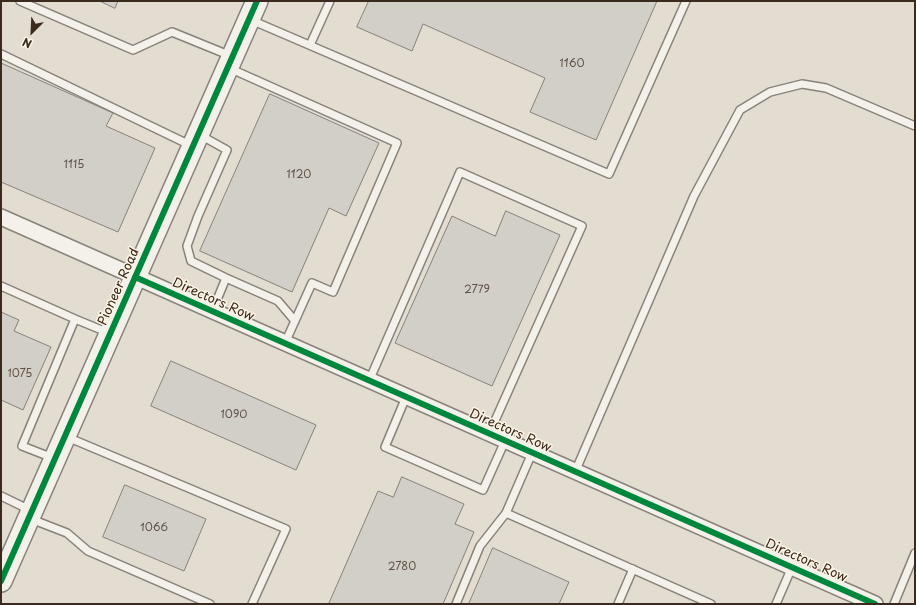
<!DOCTYPE html>
<html>
<head>
<meta charset="utf-8">
<style>
  body { margin:0 }
  #map { position:relative; width:916px; height:605px; overflow:hidden; background:#efebe2; font-family:"Playpen Sans",sans-serif }
  canvas { display:block }
  .frame { position:absolute; inset:0; border:2px solid #3b2a1e; pointer-events:none }
  .north { position:absolute; left:12px; top:12px; width:40px; height:40px; -webkit-text-stroke:3px #fcf5e5; paint-order:stroke; rotate:204deg; font-size:11px; font-weight:700; line-height:16px; text-align:center; color:#3b2a1e }
  .north::after { content:''; display:block; margin:auto; width:14px; height:18px; background:#3b2a1e; clip-path:polygon(50% 0,100% 100%,50% 72%,0 100%) }
</style>
</head>
<body>
<div id="map">
<canvas width="916" height="605"></canvas>
<div class="frame"></div>
<div class="north">N</div>
</div>
<script>
const ctx = document.querySelector('canvas').getContext('2d');
ctx.lineJoin = 'round';
function fillPath(path, color) {
  ctx.fillStyle = color;
  ctx.fill(path, 'evenodd');
}
function trace(path, color, width, dash) {
  ctx.strokeStyle = color;
  ctx.lineWidth = width;
  ctx.lineCap = dash ? 'butt' : 'round';
  ctx.setLineDash(dash || []);
  ctx.stroke(path);
}
function write(font, color, halo, rows, align = 'center') {
  ctx.font = font + ' "Playpen Sans",sans-serif';
  ctx.lineWidth = 3;
  ctx.setLineDash([]);
  ctx.textBaseline = 'middle';
  ctx.strokeStyle = halo;
  ctx.fillStyle = color;
  for (const [text, x, y, turn = 0] of rows) {
    ctx.save();
    ctx.translate(x, y);
    ctx.rotate((+turn || 0) * Math.PI / 180);
    ctx.textAlign = isNaN(turn) ? turn : align;
    if (halo) ctx.strokeText(text, 0, 0);
    ctx.fillText(text, 0, 0);
    ctx.restore();
  }
}
const built = new Path2D(`
  M1,1H915V604H1Z`);
const building = new Path2D(`
  M100,1H118L115,8Z
  M369,1H657L596,140L530,112L545,78L423,24L412,51L357,27Z
  M1,63L113,113L106,126L155,148L118,232L1,182Z
  M270,94L379,143L346,216L329,208L292,292L200,251Z
  M506,211L560,235L492,386L395,343L452,216L495,236Z
  M1,312L19,320L14,331L51,347L23,410L1,400Z
  M171,361L316,425L296,470L151,406Z
  M402,477L464,504L455,524L474,532L443,604H332L329,603L378,491L393,497Z
  M125,485L206,519L184,571L103,537Z
  M493,548L569,582L559,604H469Z`);
const lane = new Path2D(`
  M20,1L133,50L172,32L231,56
  M251,20L609,174L686,1
  M310,45L330,1
  M1,54L192,146
  M229,68L397,143L333,292L312,283L285,343
  M200,135L227,150L198,216L187,246L191,261L226,278L212,312
  M226,278L278,301L295,321
  M1,286L75,319
  M369,381L460,172L582,226L489,434
  M406,397L385,447L483,490L505,441
  M67,437L286,529L252,604
  M532,453L506,513L711,604
  M53,458L22,446L75,319L109,333
  M575,472L694,196L740,110L770,92L802,84L826,88L915,126
  M1,496L30,510
  M31,519L67,533L88,551L210,604
  M456,604L480,546L506,513
  M618,604L633,569
  M776,604L792,567
  M894,604L915,553`);
const street = new Path2D(`
  M1,217L875,604`);
const secondary = new Path2D(`
  M1,581L257,1`);
const cycleway = new Path2D(`
  M135,277L875,604
  M1,581L257,1`);
const numberNames = [
  ["1160",572,64],
  ["1115",74,165],
  ["1120",299,175],
  ["2779",477,290],
  ["1075",20,374],
  ["1090",234,415],
  ["1066",154,528],
  ["2780",402,567]
];
const streetNames = [
  ["Pioneer Road",119,287,-66],
  ["Directors Row",213,300,24],
  ["Directors Row",510,431,24],
  ["Directors Row",806,561,24]
];
fillPath(built, '#e3dcd0');
fillPath(building, '#d2cec8');
trace(building, '#87827b', 1);
trace(lane, '#87827b', 10);
trace(street, '#87827b', 18);
trace(secondary, '#87827b', 24);
trace(lane, '#f4f1ea', 7);
trace(street, '#f4f1ea', 15);
trace(secondary, '#f4f1ea', 21);
trace(cycleway, '#00873e', 6);
write('11px', '#615348', null, numberNames);
write('13px', '#3b2a1e', '#fcf5e5', streetNames);
</script>
</body>
</html>
